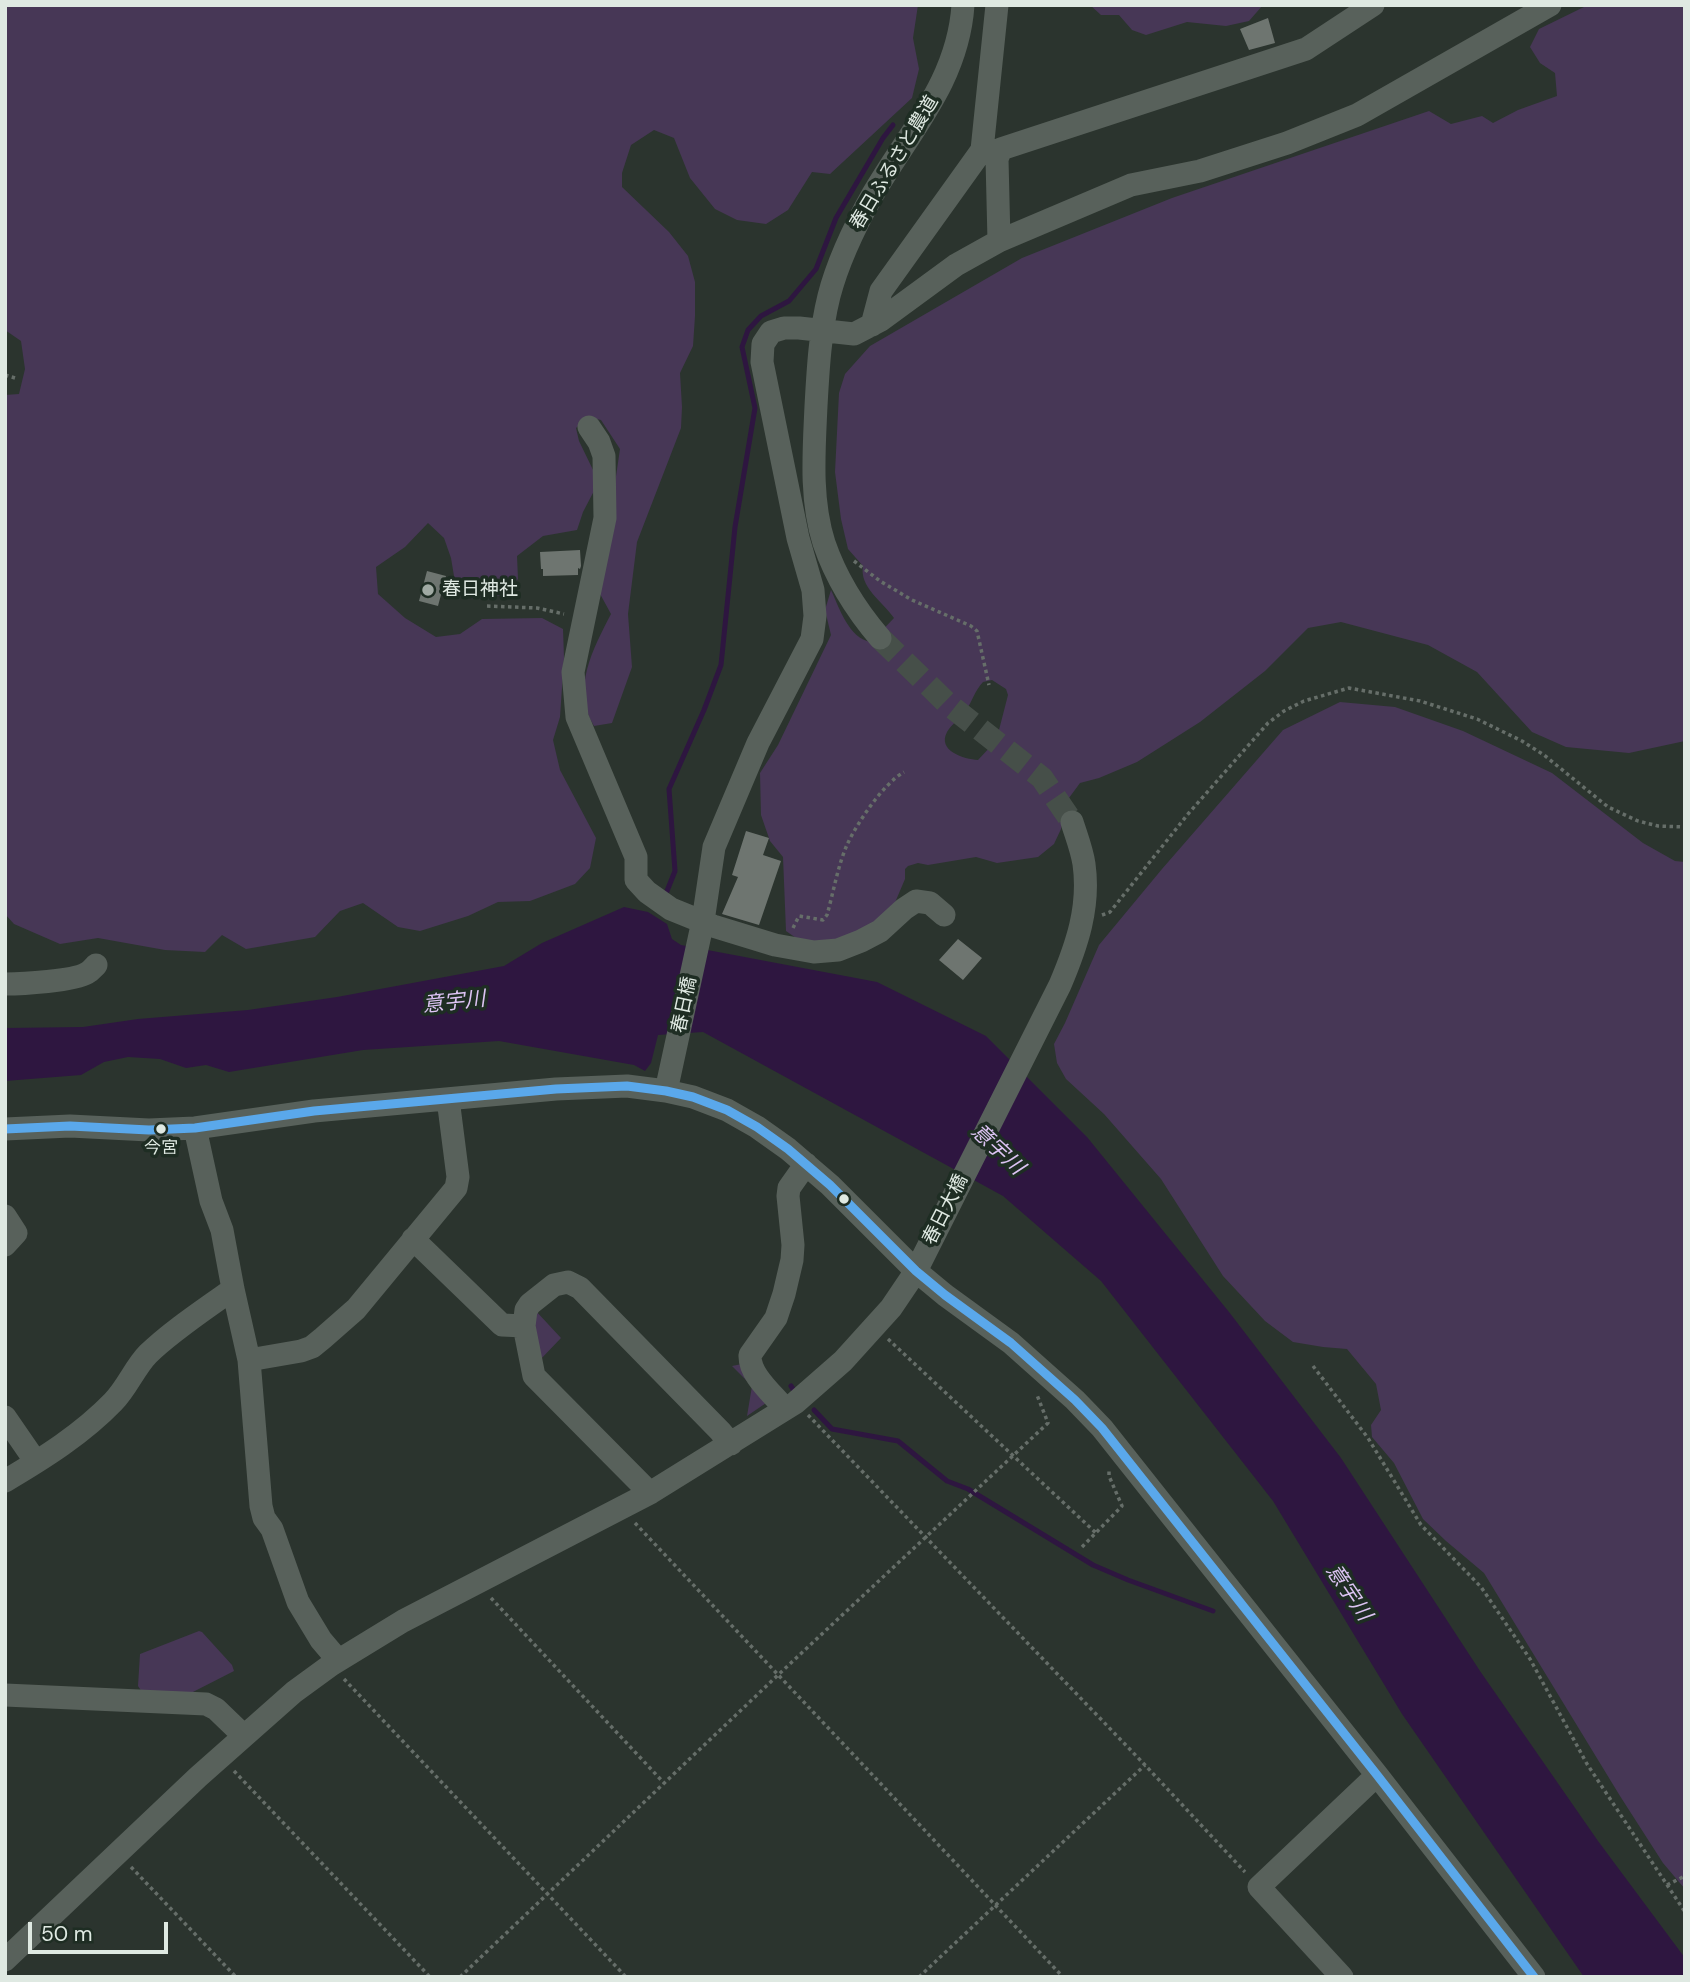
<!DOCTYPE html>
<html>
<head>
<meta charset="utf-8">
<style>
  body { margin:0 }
  #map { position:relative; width:1690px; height:1982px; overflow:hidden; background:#2b342e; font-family:"DM Sans",sans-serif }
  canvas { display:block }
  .frame { position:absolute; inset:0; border:7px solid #dfe9e2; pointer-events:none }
  .scale { position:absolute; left:28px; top:1922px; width:140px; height:32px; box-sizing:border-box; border:4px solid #dfe9e2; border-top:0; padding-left:9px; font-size:21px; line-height:24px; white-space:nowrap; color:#dfe9e2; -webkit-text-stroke:5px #1e2d23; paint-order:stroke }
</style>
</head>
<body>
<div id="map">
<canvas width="1690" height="1982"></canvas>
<div class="frame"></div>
<div class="scale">50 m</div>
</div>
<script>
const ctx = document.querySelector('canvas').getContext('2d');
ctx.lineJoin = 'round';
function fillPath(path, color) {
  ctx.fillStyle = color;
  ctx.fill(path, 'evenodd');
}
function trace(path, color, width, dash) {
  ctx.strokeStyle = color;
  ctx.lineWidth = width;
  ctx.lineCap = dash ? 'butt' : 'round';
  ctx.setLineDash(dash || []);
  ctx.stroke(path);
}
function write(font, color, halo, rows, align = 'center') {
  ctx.font = font + ' "DM Sans","Noto Sans JP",sans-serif';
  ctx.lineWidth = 7;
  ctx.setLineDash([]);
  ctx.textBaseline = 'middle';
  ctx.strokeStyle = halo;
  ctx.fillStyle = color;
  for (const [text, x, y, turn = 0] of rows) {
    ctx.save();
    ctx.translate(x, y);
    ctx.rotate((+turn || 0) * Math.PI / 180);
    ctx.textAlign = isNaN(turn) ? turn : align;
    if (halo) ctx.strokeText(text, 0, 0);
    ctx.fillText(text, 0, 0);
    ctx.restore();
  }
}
const green = new Path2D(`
  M5,5H918L913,38L919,69L912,98L830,174L812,172L788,210L766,224L737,220L715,209L690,178L674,138L654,130L631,145L622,173V187L669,232L688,256L695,282V316L693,346L680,373L682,407L681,428L637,542L628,614L632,667L612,723L594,726C571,689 593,649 611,614L599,592L620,449L601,420L587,417L576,428L579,441L594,472L595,489L583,512L577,530L543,536L517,556L518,579L503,595L472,599L455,582L451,558L444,538L428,523L405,547L376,567L378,594L405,618L436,637L460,634L482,619L542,618L563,629L564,658L560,717L553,740L560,770L596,838L590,868L575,884L530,901L498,902L468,916L420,931L398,927L363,903L340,911L315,937L246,949L222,935L205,952L165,950L98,938L60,944L14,924L5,914V395L19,394L25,369L21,341L5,330Z
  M1090,5H1263L1249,21L1226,26L1187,22L1146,35L1132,30L1119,15H1101Z
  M1588,5H1685V741L1629,753L1566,747L1532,732L1477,672L1428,645L1341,622L1308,628L1265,671L1200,722L1137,762L1099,778L1080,783L1066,802L1061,829L1054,844L1038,857L997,863L976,857L928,865L918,863L908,866L905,869V879L891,912L857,938L809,947L786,931L783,857L770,841L761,815L760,773L778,745L831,635L825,610L831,590C839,607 849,639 871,642L894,618C883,602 859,587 863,566L848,549L841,519L835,472L839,393L845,374L870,346L1022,258L1172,198L1429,111L1451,124L1482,116L1493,123L1518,110L1557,96L1555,73L1540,63L1530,47L1539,29ZM992,680L1006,689L1008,695L999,730L992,745L978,760C964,759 937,751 947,732C952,724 960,718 966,710C972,702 975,690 983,682Z
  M1340,702L1395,707L1463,731L1552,773L1643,843L1675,861L1685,862V1889L1663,1863L1620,1796L1484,1573L1446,1541L1423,1519L1394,1463L1372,1437L1371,1425L1381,1410L1376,1384L1347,1349L1323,1347L1293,1342L1265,1321L1223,1276L1161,1179L1104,1114L1066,1079L1057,1063L1054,1044L1065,1023L1099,945L1162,869L1283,730Z
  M535,1310L561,1338L539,1361L530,1319Z
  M742,1364L769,1401L747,1416L752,1386L732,1366Z
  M199,1631L202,1632L232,1665L234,1671L189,1694L142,1692L138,1686L140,1654Z`);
const water = new Path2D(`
  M624,907L648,912L667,924L672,939L681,945L877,982L986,1036L1087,1137L1229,1312L1341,1458L1480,1671L1598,1841L1685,1958V1977H1584L1402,1714L1273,1501L1101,1281L1003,1196L703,1032L658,1035L651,1063L645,1071L634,1065L499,1041L363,1050L229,1072L206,1065L186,1068L160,1059L128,1057L104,1062L81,1075L5,1081V1028L83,1027L138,1019L248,1010L337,997L504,966L542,943Z`);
const stream = new Path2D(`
  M667,891L675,871L669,789L704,710L721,665L735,527L755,408L742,347L748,330L761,316L789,301L816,269L836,218L883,138L893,125
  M791,1386L793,1389
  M814,1410L832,1429L898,1441L947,1481L968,1489L1093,1565L1128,1580L1213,1611`);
const building = new Path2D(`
  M1268,18L1275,43L1249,50L1240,29Z
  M580,550L581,566L580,569L578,568V575L543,576V569H541L540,552Z
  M427,571L446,576L438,606L419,601Z
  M746,831L769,838L763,855L781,861L759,925L722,914L738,877L732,875Z
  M958,939L982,958L963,980L939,960Z`);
const minorTunnel = new Path2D(`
  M880,638L948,704L1042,778L1072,822`);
const path = new Path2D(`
  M5,375L15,378
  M854,561L880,581L912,600L971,626L977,631L989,685
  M487,606L537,608L564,614
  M1102,915L1110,912L1188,814L1268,723L1284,711L1304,701L1349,688L1420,701L1477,719L1522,741L1544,755L1608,807L1638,821L1658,826L1685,827
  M793,928L799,916L823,920L827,915C833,894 838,865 847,845C857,823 883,784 904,772
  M888,1339L1096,1533
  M1313,1366L1368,1438L1421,1525L1481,1587L1530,1659L1587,1764L1685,1912
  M808,1415L1145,1765L1245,1872
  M635,1523L1063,1977
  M1082,1547L1122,1506L1109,1476V1471
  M491,1598L664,1783
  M344,1679L626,1977
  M234,1771L430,1977
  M131,1867L236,1977
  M1667,1885L1685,1876
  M460,1977L778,1675L1048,1423L1037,1395
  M919,1977L1145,1765`);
const minor = new Path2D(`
  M999,241L997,159L1001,149L1306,49L1373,5
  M872,325L881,291L982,150L997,5
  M589,427L599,442L604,456L605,518L573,672L577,717L636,857V880L647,892L671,909L713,926L775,945L814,952L838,950L861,941L880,931L904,909L916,901L930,903L944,915
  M880,638C856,610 836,578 824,543C810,499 814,451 816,406C818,370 820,332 829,296C838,261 855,226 873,194C909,132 958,81 963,5
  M5,984C22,984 74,981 87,973C91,971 93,968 96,965
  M666,1091L703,921L714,847L758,743L812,639L815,616L813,590L798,538L762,362L763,344L771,332L784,328H799L854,334L881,320L956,265L999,241L1131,185L1200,171L1287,143L1357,115L1550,5
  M195,1128L211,1201L222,1230L233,1289L249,1360L261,1506L264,1518L272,1529L298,1602L321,1640L338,1660
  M5,1129L70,1126L149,1130L195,1128L314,1111L556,1089L627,1086L666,1091L693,1097L727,1110L757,1127L788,1149L830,1185L916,1271L945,1295L1011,1343L1075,1400L1102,1428L1377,1775L1534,1977
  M5,1216L16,1233L5,1245
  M413,1239L502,1325L524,1326
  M249,1360L301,1351L312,1347L323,1338L356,1309L456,1188L458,1177L448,1099
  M785,1409C773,1394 749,1375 750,1355L776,1318L784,1294L792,1260L793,1245L788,1196L789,1188L806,1164
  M5,1417L36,1462
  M5,1481C44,1458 82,1434 113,1402C127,1388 135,1367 148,1354C173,1330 204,1310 233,1289
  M650,1493L534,1376L524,1326L526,1310L530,1304L554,1285L568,1282L580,1288L720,1431L731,1444
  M5,1695L206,1704L216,1709L244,1736
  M5,1960L198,1777L294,1692L331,1665L403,1621L650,1493L795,1403L843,1361L891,1308L916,1271L1060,985C1077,945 1090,907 1084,864C1082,850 1076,835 1072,822
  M1342,1977L1259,1887L1377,1775`);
const bus1 = new Path2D(`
  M5,1129L70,1126L149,1130L195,1128L314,1111L556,1089L627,1086L666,1091L693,1097L727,1110L757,1127L788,1149L830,1185L916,1271L945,1295L1011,1343L1075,1400L1102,1428L1377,1775L1534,1977`);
const markers = [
  [428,590,7,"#a0aaa3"],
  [161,1129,6,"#dfe9e2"],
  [844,1199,6,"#dfe9e2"]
];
const busNames = [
  ["今宮",161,1149]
];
const streetNames = [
  ["春日ふるさと農道",895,163,-59],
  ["春日橋",685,1005,-78],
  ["春日大橋",946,1210,-63]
];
const poiNames = [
  ["春日神社",442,590]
];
const waterNames = [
  ["意宇川",454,1003,-6],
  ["意宇川",997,1150,43],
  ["意宇川",1348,1593,56]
];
fillPath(green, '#473756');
fillPath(water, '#2e1640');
trace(stream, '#2e1640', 5);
fillPath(building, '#6e7570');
trace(minorTunnel, '#464f49', 23, [23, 11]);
trace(path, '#666e69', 3.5, [3.5, 3.5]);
trace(minor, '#58615b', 23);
trace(bus1, '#5aa8eb', 9);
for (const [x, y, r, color] of markers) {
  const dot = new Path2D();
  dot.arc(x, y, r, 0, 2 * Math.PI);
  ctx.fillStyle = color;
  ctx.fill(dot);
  trace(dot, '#1e2d23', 2.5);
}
write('17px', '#dfe9e2', '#1e2d23', busNames);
write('19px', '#dfe9e2', '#1e2d23', streetNames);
write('19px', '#dfe9e2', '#1e2d23', poiNames, 'left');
write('italic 21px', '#dcc3f3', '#1e2d23', waterNames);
</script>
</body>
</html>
